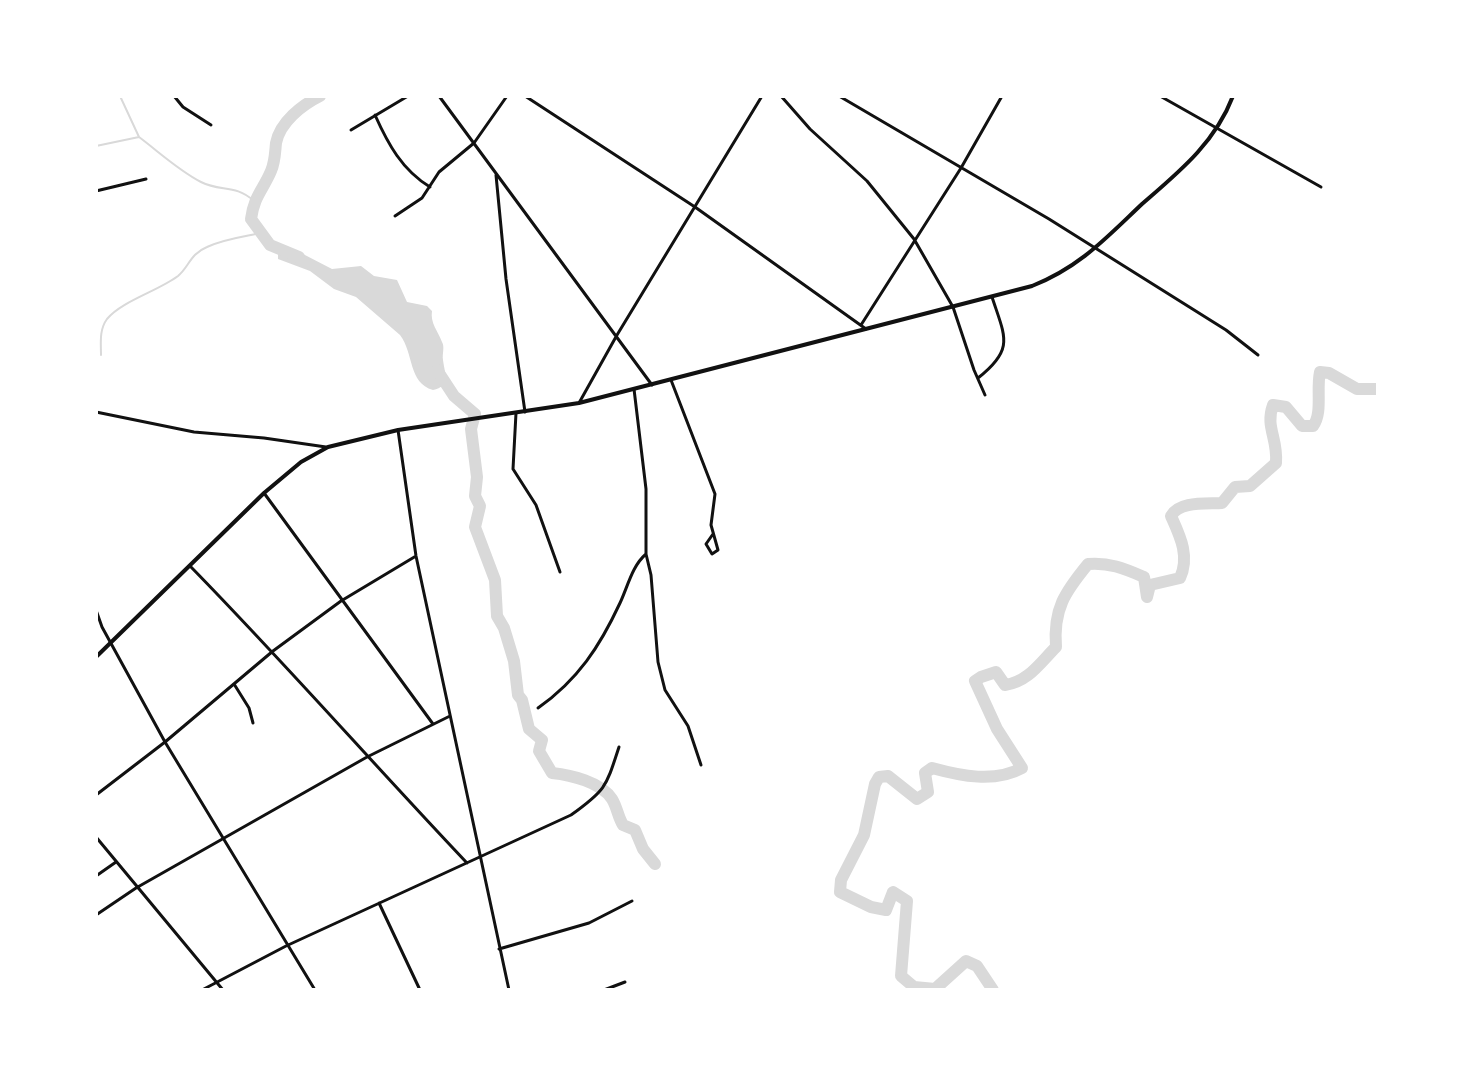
<!DOCTYPE html>
<html>
<head>
<meta charset="utf-8">
<style>
  body { margin:0 }
  #map { position:relative; width:1474px; height:1086px; overflow:hidden; background:#fff; font-family:Lora,serif }
  canvas { display:block }
  .frame { position:absolute; inset:0; border:98px solid #fff; pointer-events:none }
</style>
</head>
<body>
<div id="map">
<canvas width="1474" height="1086"></canvas>
<div class="frame"></div>
</div>
<script>
const ctx = document.querySelector('canvas').getContext('2d');
ctx.lineJoin = 'round';
function fillPath(path, color) {
  ctx.fillStyle = color;
  ctx.fill(path, 'evenodd');
}
function trace(path, color, width, dash) {
  ctx.strokeStyle = color;
  ctx.lineWidth = width;
  ctx.lineCap = dash ? 'butt' : 'round';
  ctx.setLineDash(dash || []);
  ctx.stroke(path);
}
const water = new Path2D(`
  M278,252L303,254L332,269L361,266L374,276L397,280L407,302L427,306L432,311C430,323 438,331 442,342C445,347 442,354 443,360C445,375 451,386 433,390C408,383 414,353 400,335L356,297L334,289L310,271L278,259Z`);
const stream = new Path2D(`
  M120,96L139,137
  M96,146L139,137C159,152 178,170 201,182C221,192 235,184 254,201
  M101,355C101,343 99,330 107,319C122,301 158,291 178,276C189,267 190,254 207,247C224,239 242,237 261,233`);
const river = new Path2D(`
  M299,257L270,245L251,219C254,196 263,190 271,171C275,162 275,153 276,143C280,122 302,105 320,96
  M437,370L454,396L475,414L471,429L477,477L475,496L480,506L475,527L495,580L497,616L504,628L514,661L518,695L522,700L529,729L542,740L539,751L552,773C571,775 601,782 612,799C617,807 618,817 623,825L635,830L643,849L655,864
  M993,990L977,966L966,961L935,989L914,987L901,976L907,901L893,892L886,910L871,907L840,892L841,880L864,835L875,784L879,777L888,776L917,799L928,792L925,773L932,768C961,776 995,783 1022,768L997,729L975,681L981,677L996,672L1005,685C1028,682 1040,663 1056,647C1053,609 1065,592 1088,564C1109,562 1125,569 1144,577L1147,597L1150,585L1180,578C1190,556 1180,536 1171,516C1179,501 1206,504 1222,503L1235,487L1250,486L1276,463C1278,438 1265,427 1273,405L1286,407L1302,426H1313C1323,413 1316,389 1320,372L1329,373L1357,389H1378`);
const minor = new Path2D(`
  M174,96L183,107L211,125
  M439,96L652,385
  M525,96L695,207L866,329
  M781,96L810,129L867,181L914,239L953,307L974,370L985,395
  M839,96L1049,219L1226,330L1258,355
  M1160,96L1321,187
  M375,115C388,144 402,170 430,187
  M351,130L408,96
  M496,175L506,279L525,412
  M96,191L146,179
  M395,216L422,198L439,172L474,143L507,96
  M861,325L961,168L1002,96
  M978,378C1015,349 1005,337 992,297
  M671,380L715,494L711,525L718,550L712,554L706,544L713,534
  M634,389L646,489V554L651,575L658,662L665,690L688,726L701,765
  M579,403L617,335L762,96
  M96,412L194,432L264,438L326,447
  M516,413L513,469L536,505L560,572
  M398,430L416,556L509,990
  M264,493L433,724
  M190,566C285,663 374,765 467,863
  M96,610L102,627L165,742L315,990
  M234,684L249,708L253,723
  M538,708C578,680 600,646 620,603C628,586 632,566 646,554
  M96,795L165,742L273,651L341,601L416,556
  M96,837L223,990
  M96,876L116,862
  M379,903L420,990
  M96,915L136,888L367,757L450,716
  M499,949L589,923L632,901
  M202,990L286,946L571,815C606,790 606,787 619,747
  M604,990L625,982`);
const tertiary = new Path2D(`
  M96,657L264,493L301,462L328,447L398,430L579,403L1032,286C1080,267 1106,238 1142,204C1179,172 1215,143 1233,96`);
fillPath(water, '#d9d9d9');
trace(stream, '#d9d9d9', 2);
trace(river, '#d9d9d9', 12);
trace(minor, '#111', 3);
trace(tertiary, '#111', 4);
</script>
</body>
</html>
